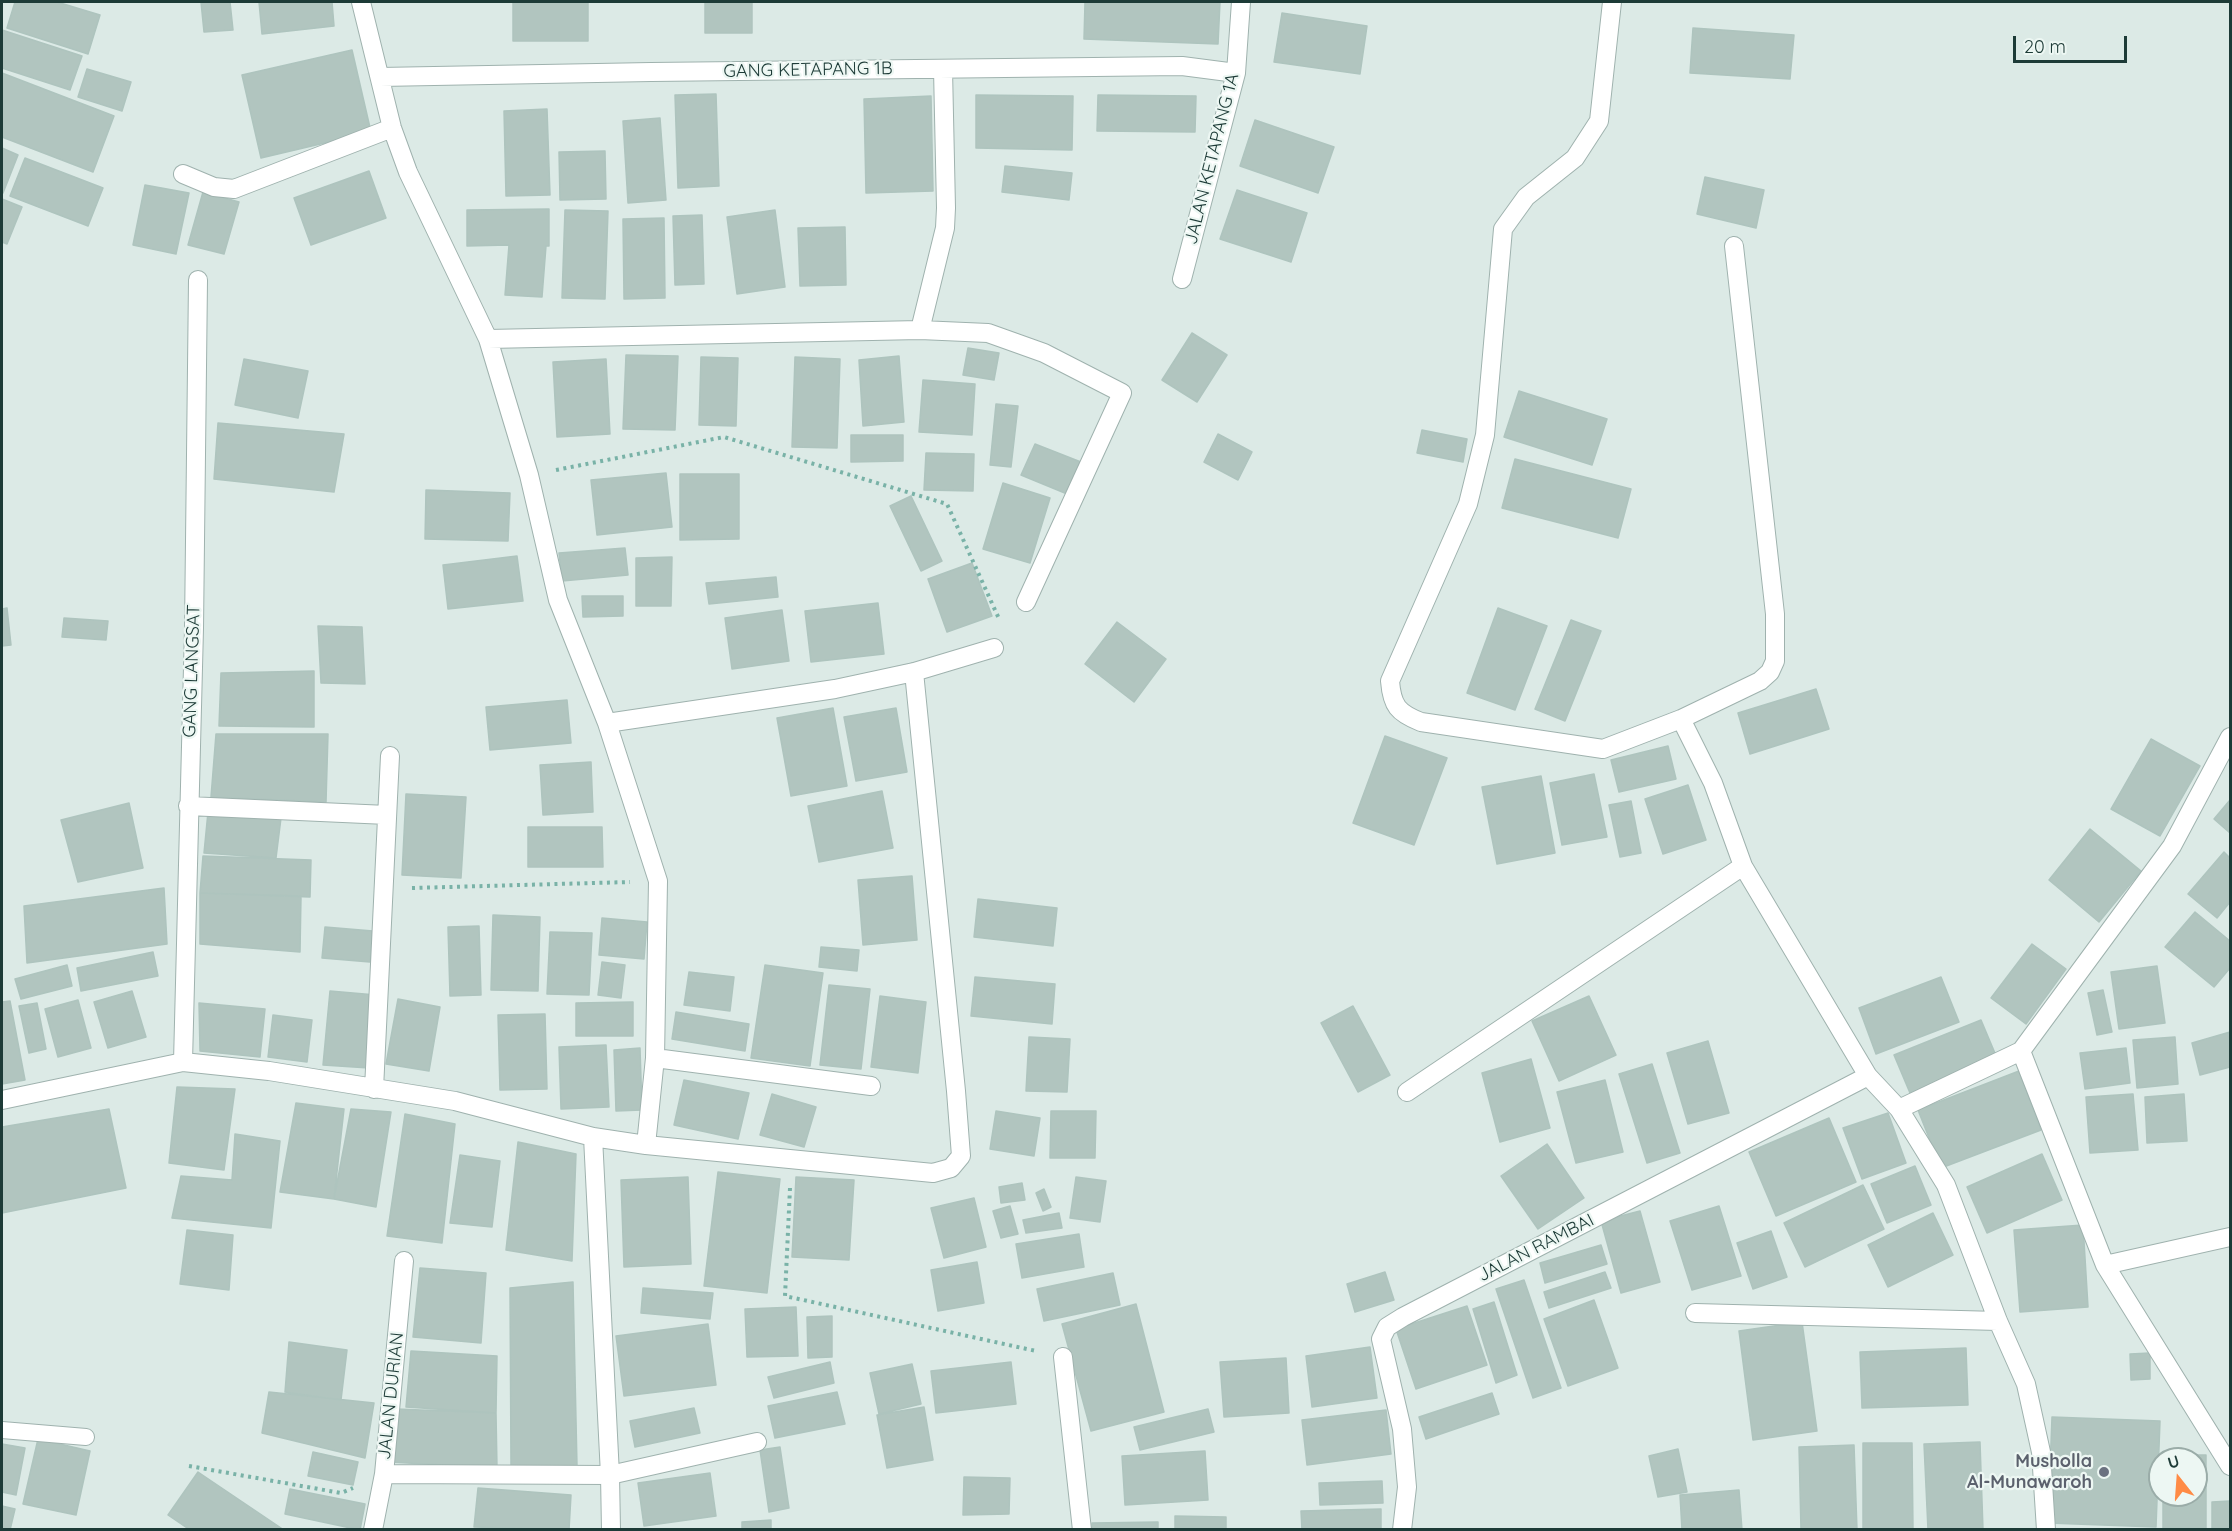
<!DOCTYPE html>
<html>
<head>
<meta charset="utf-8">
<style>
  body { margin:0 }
  #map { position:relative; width:2232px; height:1531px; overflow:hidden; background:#dceae6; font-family:Quicksand,sans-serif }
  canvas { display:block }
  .frame { position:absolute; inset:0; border:3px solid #1d3b37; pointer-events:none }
  .north { position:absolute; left:2148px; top:1447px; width:60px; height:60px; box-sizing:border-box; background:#edf7f3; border:2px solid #9aaca8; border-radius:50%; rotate:343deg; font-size:16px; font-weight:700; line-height:24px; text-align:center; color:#1d3b37 }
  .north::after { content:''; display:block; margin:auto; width:21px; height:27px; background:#ff8b45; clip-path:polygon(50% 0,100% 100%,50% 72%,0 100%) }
  .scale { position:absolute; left:2013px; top:36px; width:114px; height:27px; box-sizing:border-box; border:3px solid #1d3b37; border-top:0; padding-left:8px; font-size:18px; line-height:21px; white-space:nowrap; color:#1d3b37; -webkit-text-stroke:4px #edf7f3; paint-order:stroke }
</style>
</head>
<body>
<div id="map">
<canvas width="2232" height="1531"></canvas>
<div class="frame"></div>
<div class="north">U</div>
<div class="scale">20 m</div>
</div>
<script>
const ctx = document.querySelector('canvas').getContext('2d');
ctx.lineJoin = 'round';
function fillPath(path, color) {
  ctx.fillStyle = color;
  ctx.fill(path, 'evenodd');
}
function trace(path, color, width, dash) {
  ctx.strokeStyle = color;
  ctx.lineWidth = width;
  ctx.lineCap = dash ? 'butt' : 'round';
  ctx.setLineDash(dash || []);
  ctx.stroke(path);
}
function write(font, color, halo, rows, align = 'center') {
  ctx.font = font + ' Quicksand,sans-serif';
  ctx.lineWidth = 4.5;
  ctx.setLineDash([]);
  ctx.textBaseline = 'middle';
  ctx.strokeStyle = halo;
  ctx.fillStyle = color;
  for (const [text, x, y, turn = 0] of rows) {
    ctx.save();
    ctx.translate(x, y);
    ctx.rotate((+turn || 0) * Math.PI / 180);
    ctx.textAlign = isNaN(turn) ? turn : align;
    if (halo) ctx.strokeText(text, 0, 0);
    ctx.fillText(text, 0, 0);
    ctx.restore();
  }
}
const building = new Path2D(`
  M15,2H57L100,15L88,54L7,28Z
  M201,2H230L233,30L204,32Z
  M259,2H332L334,26L262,34Z
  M513,2H588V41H513Z
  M705,2H752V33H705Z
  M1085,2H1220L1218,44L1084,39Z
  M1282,13L1367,26L1360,74L1274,62Z
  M1693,28L1794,35L1790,79L1690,73Z
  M2,30L82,56L70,90L2,68Z
  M352,50L371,132L261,158L242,75Z
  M87,69L131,82L122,111L78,97Z
  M2,73L114,116L93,172L2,137Z
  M716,94L719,186L678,188L675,95Z
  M976,95L1073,96L1072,150L976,148Z
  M1098,95L1196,96L1195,132L1097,131Z
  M931,96L933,191L866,193L864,99Z
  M547,109L550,195L506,196L504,111Z
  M660,118L666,200L628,203L623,121Z
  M1255,120L1334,147L1318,193L1240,166Z
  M2,148L18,155L3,193L2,192Z
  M605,151L606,199L560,200L559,152Z
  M25,158L103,188L88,226L10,196Z
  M1005,166L1072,173L1069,200L1002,192Z
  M369,171L386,218L311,245L294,198Z
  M1705,177L1764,190L1756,228L1697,214Z
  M145,185L189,193L176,254L133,245Z
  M1237,190L1307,213L1291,262L1220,239Z
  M203,192L239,202L224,254L188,245Z
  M2,199L22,207L7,244L2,242Z
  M549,209V246H546L542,297L505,295L509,245L467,246V210Z
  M565,210L608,211L605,299L562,298Z
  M775,210L785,287L737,294L727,217Z
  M702,215L704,284L675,285L673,216Z
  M664,218L665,298L624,299L623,219Z
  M845,227L846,285L800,286L798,228Z
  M1192,333L1227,355L1197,402L1162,380Z
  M968,348L999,353L994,380L963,375Z
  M626,355L678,356L675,430L623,429Z
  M899,356L904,422L863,426L859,360Z
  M701,357L738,358L736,426L699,425Z
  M795,357L840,359L837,448L792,447Z
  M244,359L308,371L298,418L235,405Z
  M606,359L610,434L557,437L553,362Z
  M923,380L975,384L972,435L919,432Z
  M1519,391L1607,419L1592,465L1504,437Z
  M996,404L1018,406L1011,467L990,465Z
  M218,423L344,434L334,492L214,479Z
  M1422,430L1467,439L1463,462L1417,453Z
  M1218,434L1252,452L1238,480L1204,462Z
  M851,435H903V461L851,462Z
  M1035,444L1086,464L1072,496L1021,475Z
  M926,453L974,454L973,491L924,490Z
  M1515,459L1631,489L1618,538L1502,508Z
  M666,473L672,527L597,535L591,480Z
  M680,474H739V539L680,540Z
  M1003,483L1050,498L1030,563L983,549Z
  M426,490L510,493L508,541L425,539Z
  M911,496L942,561L921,571L890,506Z
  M625,548L628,575L562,581L559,553Z
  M517,556L523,601L448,609L443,565Z
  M672,557L671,606H636V558Z
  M972,563L992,616L947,632L928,579Z
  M776,577L778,597L709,604L706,583Z
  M582,596H623V616L583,617Z
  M878,603L884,654L811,662L805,611Z
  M7,608L11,645L2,646V609Z
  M1498,608L1547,626L1515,710L1467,693Z
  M782,610L789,661L732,669L725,618Z
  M64,618L108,621L106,640L62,637Z
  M1571,620L1601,631L1565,721L1535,709Z
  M1117,622L1166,659L1134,702L1085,664Z
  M318,626L362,627L365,684L321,683Z
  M314,671V727L219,726L221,673Z
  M1816,689L1829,729L1750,754L1738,713Z
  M567,700L571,743L490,750L486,707Z
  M833,708L847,786L791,796L777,718Z
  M896,708L907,772L856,781L844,717Z
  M216,734H328L326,802L211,797Z
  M1385,736L1447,758L1414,845L1353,823Z
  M2151,739L2200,766L2160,836L2111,809Z
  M1668,746L1676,779L1619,792L1611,760Z
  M591,762L593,812L543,815L540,765Z
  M1594,774L1607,837L1562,845L1550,783Z
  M1541,776L1555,853L1497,864L1482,787Z
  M1688,785L1706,840L1663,854L1645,799Z
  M882,791L893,848L819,862L808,806Z
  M406,794L466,797L461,878L402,875Z
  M2230,800V833L2214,819Z
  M1631,801L1641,853L1620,857L1609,805Z
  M129,803L143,868L78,882L61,820Z
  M208,812L281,818L276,858L204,853Z
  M528,827H602L603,867H528Z
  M2090,829L2141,871L2099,922L2049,880Z
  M2224,852L2230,858V902L2217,918L2188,894Z
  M203,856L311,860L310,897L200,893Z
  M912,876L917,940L863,945L858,880Z
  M164,888L167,944L27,963L24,906Z
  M200,893L301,896L300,952L200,944Z
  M978,899L1057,908L1053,946L974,937Z
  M2195,912L2230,941V968L2214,987L2165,947Z
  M493,915L540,917L538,991L491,990Z
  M602,918L647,922L644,959L599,955Z
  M479,926L481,995L450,996L448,927Z
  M325,927L373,931L370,962L322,958Z
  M550,932L592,933L589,995L547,994Z
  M2032,944L2066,969L2026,1024L1991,998Z
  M821,947L859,950L857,971L819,967Z
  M153,952L158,976L81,991L77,968Z
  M602,962L625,965L621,998L598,995Z
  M67,965L72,986L21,999L15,979Z
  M765,965L823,973L810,1066L751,1058Z
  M2157,966L2165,1023L2119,1029L2111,972Z
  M689,972L734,977L730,1011L684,1005Z
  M975,977L1055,984L1052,1024L971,1016Z
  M1941,977L1959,1022L1876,1054L1859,1008Z
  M829,985L870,989L861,1069L820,1065Z
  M2103,990L2112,1032L2097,1035L2088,993Z
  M132,991L146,1037L108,1048L94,1002Z
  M330,991L376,995L369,1068L323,1065Z
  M880,996L926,1002L918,1073L871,1067Z
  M1589,996L1616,1055L1559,1081L1532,1021Z
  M398,999L440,1007L429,1071L386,1064Z
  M78,1000L91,1048L58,1057L45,1009Z
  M10,1001L25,1080L2,1084V1002Z
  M633,1002V1036H576V1003Z
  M37,1003L46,1049L29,1053L19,1006Z
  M199,1003L265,1009L260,1057L200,1051Z
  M1353,1006L1390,1075L1358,1092L1321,1023Z
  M676,1012L749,1024L745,1051L672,1039Z
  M545,1014L547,1089L500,1090L498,1015Z
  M273,1015L312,1020L307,1062L268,1057Z
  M1981,1020L1997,1058L1910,1093L1894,1055Z
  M2230,1032V1067L2200,1075L2192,1043Z
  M1029,1037L1070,1039L1067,1092L1026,1091Z
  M2175,1037L2178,1084L2137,1088L2133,1040Z
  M1708,1041L1729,1113L1688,1124L1667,1053Z
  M606,1045L609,1107L561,1109L559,1047Z
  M640,1048L642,1110L616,1111L614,1050Z
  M2126,1048L2130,1083L2085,1089L2080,1053Z
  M1531,1059L1550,1128L1500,1142L1482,1073Z
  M1652,1064L1680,1153L1647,1163L1619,1074Z
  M2019,1071L2041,1130L1941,1168L1918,1110Z
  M684,1080L749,1093L738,1139L674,1125Z
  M1605,1080L1623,1152L1576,1163L1557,1092Z
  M177,1087L235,1089L224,1170L169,1163Z
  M772,1094L816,1107L804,1147L760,1135Z
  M2133,1094L2138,1150L2090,1153L2086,1097Z
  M2184,1094L2187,1141L2147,1143L2145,1097Z
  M296,1103L344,1109L334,1199L280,1192Z
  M109,1109L126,1188L2,1213V1127Z
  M351,1109L391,1112L376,1207L334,1199Z
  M996,1111L1040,1118L1034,1156L990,1149Z
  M1051,1111H1096L1095,1158H1050Z
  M1888,1113L1906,1163L1862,1179L1843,1128Z
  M405,1114L455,1124L442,1243L387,1236Z
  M1829,1118L1856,1182L1776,1216L1749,1152Z
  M235,1134L280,1141L271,1228L172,1218L181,1176L232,1180Z
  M518,1142L576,1154L572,1261L506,1250Z
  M1547,1144L1584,1198L1538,1229L1501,1176Z
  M2042,1154L2062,1200L1987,1233L1967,1187Z
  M460,1155L500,1161L492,1227L450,1223Z
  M1915,1166L1931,1205L1887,1223L1871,1184Z
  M718,1172L780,1179L767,1293L704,1286Z
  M688,1177L691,1264L624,1267L621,1180Z
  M796,1177L854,1180L849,1260L792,1257Z
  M1076,1177L1106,1181L1100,1222L1070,1218Z
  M1022,1183L1025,1200L1001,1203L999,1187Z
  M1863,1185L1884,1229L1805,1267L1784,1223Z
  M1044,1189L1051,1207L1043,1211L1036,1193Z
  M974,1198L986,1247L944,1258L931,1208Z
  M1010,1206L1018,1234L1001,1238L993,1211Z
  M1719,1206L1741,1276L1692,1290L1670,1221Z
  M1640,1211L1660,1282L1621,1293L1601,1221Z
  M1059,1213L1062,1228L1026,1233L1023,1220Z
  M1933,1213L1953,1255L1888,1287L1868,1245Z
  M2083,1225L2088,1307L2020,1312L2014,1230Z
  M187,1230L233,1235L229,1290L180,1284Z
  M1771,1231L1787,1277L1753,1289L1737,1243Z
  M1079,1234L1084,1267L1022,1278L1016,1244Z
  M1601,1245L1607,1264L1545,1283L1540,1263Z
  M977,1262L984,1303L938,1311L931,1270Z
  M420,1268L486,1273L481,1343L413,1337Z
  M1385,1272L1394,1300L1355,1312L1347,1284Z
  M1605,1272L1611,1288L1549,1308L1544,1292Z
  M1113,1273L1120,1305L1044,1321L1037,1289Z
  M1524,1280L1561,1388L1533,1398L1496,1289Z
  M573,1282L577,1466H511L510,1288Z
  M643,1288L713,1293L710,1319L641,1313Z
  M1594,1300L1618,1368L1568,1386L1544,1319Z
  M1494,1302L1517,1375L1496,1383L1473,1309Z
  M1136,1304L1164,1412L1091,1431L1062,1324Z
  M1467,1306L1487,1365L1416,1389L1396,1329Z
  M796,1307L798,1356L747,1357L745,1309Z
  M832,1316V1357L808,1358L807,1317Z
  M1802,1322L1817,1431L1753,1440L1739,1331Z
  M708,1324L716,1385L624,1396L616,1336Z
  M289,1342L347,1350L341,1400L285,1392Z
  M1370,1347L1377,1398L1312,1407L1306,1356Z
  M1966,1348L1968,1405L1862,1408L1860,1352Z
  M411,1351L497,1356L496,1413L406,1407Z
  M2150,1353V1379L2131,1380L2130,1354Z
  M1286,1358L1289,1413L1224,1417L1220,1362Z
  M830,1362L834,1383L774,1398L768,1377Z
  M1011,1362L1016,1404L936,1413L931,1371Z
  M912,1364L921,1404L879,1414L870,1373Z
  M269,1392L374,1403L365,1458L262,1433Z
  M837,1392L845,1424L775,1438L768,1406Z
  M1492,1393L1499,1414L1426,1439L1419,1417Z
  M924,1407L933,1460L887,1468L877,1415Z
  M694,1408L700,1433L635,1447L630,1421Z
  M396,1409L496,1413L497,1468L389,1462Z
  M1208,1409L1214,1432L1140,1450L1134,1427Z
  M1386,1410L1391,1454L1307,1465L1302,1420Z
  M2052,1417L2160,1421L2156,1527L2048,1523Z
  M38,1439L90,1451L76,1515L23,1504Z
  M1980,1442L1983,1530H1928L1924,1444Z
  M1863,1443H1912L1913,1530H1863Z
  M2,1444L25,1448L16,1495L2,1492Z
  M1854,1445L1857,1530H1801L1799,1447Z
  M780,1447L789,1508L769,1512L760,1450Z
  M1678,1449L1687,1492L1658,1497L1649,1456Z
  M1205,1451L1208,1500L1125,1505L1122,1456Z
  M313,1452L358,1462L353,1485L308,1476Z
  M2163,1455H2206V1530H2163V1495H2196V1459H2163Z
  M198,1472L284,1530H190L168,1515Z
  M710,1473L716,1516L644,1526L638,1483Z
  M964,1477L1010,1478L1009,1514L963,1515Z
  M1382,1481L1383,1503L1320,1505L1319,1483Z
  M478,1488L571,1495L569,1530L474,1527Z
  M290,1489L365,1504L360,1530L285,1514Z
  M1739,1490L1742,1530H1682L1680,1495Z
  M2230,1501V1530H2212V1502Z
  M2,1506L15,1509L10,1530H2Z
  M1381,1509V1530H1302L1301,1511Z
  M1175,1516L1226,1517V1530H1175Z
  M771,1520V1530H742V1522Z
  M1158,1522V1530H1092V1523Z`);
const path = new Path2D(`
  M556,470L724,437L947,504L1000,621
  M412,888L630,882
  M790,1188L785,1296L1036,1351
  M189,1466L341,1493L353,1488`);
const service = new Path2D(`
  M2,1430L86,1437`);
const minor = new Path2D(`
  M361,2L392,128L408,172L488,339L529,475L558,600L607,723L658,881L655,1058L646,1145
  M1612,2L1599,121L1575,158L1526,197L1503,229L1485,435L1468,504L1390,681C1392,706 1398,713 1421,722L1603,749L1681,719L1713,783L1743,866L1868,1076L1899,1109L1946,1185L1998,1321L2026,1384L2041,1452L2046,1530
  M380,77L651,72L1182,66L1236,73
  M183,174L214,187L234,189L392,128
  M1182,279L1236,73L1241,2
  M920,330L945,228L946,208L943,69
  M488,339L920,330L988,333L1044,353L1122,393L1026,602
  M1681,719L1760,681L1770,672L1775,661V614L1734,246
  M607,723L835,689L914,672L994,648
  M188,806L387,815
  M2021,1051L2105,1265L2230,1466
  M655,1058L871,1086
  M183,1062L194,628L198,280
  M374,1089L390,756
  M1407,1092L1743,866
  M2,1100L183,1062L269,1071L455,1101L593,1137L646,1145L933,1173L951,1168L961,1156L956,1091L914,672
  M1899,1109L2021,1051L2172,846L2230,737
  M593,1137L610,1475L611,1530
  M2105,1265L2230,1237
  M1695,1313L1998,1321
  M1063,1357L1082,1530
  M384,1474L610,1475L757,1442
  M373,1530L384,1474L404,1261
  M1402,1530L1407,1487L1402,1429L1381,1339L1387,1327L1403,1317L1868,1076`);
const markers = [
  [2104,1472,6,"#6b7280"]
];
const streetNames = [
  ["GANG KETAPANG 1B",808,70,-1],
  ["JALAN KETAPANG 1A",1212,159,-76],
  ["GANG LANGSAT",192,671,-88],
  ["JALAN RAMBAI",1536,1248,-27],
  ["JALAN DURIAN",391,1396,-84]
];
const worshipNames = [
  ["Musholla",2092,1462],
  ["Al-Munawaroh",2092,1483]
];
fillPath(building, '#b1c5bf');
trace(building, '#aec4be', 1.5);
trace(service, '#9fb2ae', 18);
trace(minor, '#9fb2ae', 20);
trace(path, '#79b2a7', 4, [3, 4.5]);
trace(service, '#fff', 16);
trace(minor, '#fff', 18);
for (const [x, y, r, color] of markers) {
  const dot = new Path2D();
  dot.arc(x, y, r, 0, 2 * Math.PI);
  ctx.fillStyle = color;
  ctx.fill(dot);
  trace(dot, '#edf7f3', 2);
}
write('18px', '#1d3b37', '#edf7f3', streetNames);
write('bold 18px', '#5b616d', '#edf7f3', worshipNames, 'right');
</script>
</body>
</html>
